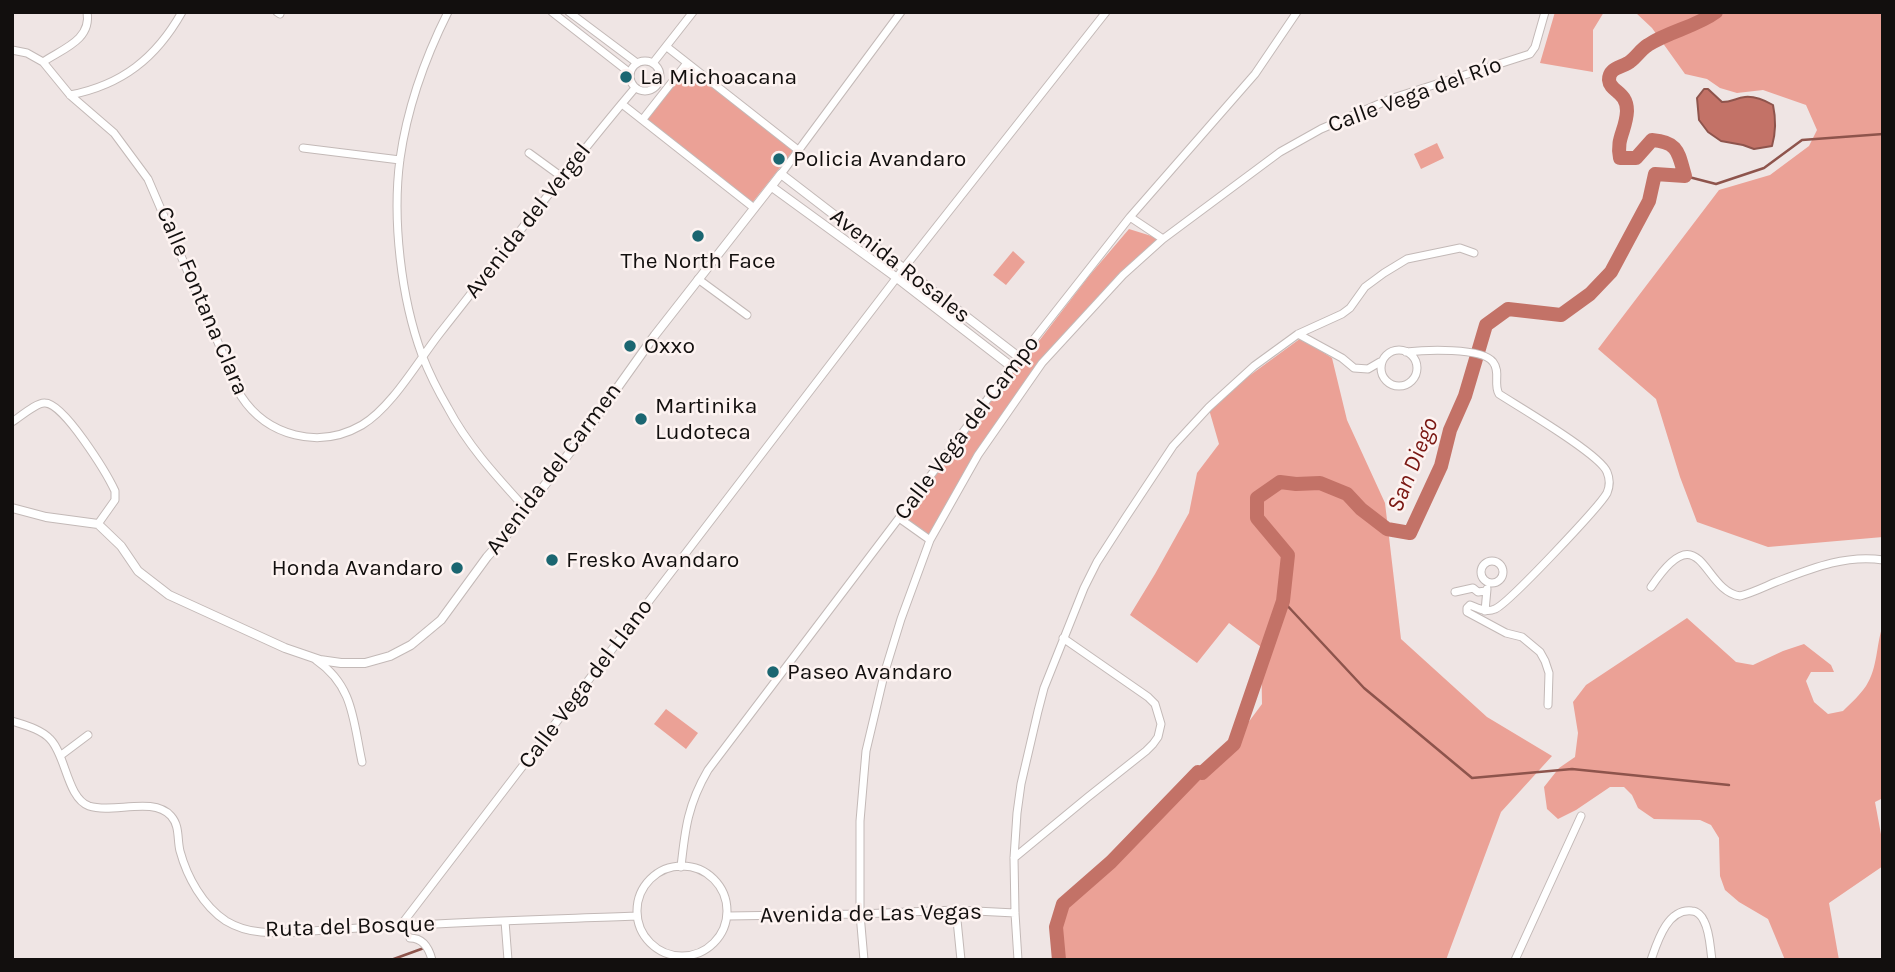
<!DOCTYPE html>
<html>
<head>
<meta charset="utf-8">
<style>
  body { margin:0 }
  #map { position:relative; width:1895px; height:972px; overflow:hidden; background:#efe5e4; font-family:Karla,sans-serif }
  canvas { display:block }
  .frame { position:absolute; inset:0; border:14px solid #120f0e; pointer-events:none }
</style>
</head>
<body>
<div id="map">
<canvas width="1895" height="972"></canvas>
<div class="frame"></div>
</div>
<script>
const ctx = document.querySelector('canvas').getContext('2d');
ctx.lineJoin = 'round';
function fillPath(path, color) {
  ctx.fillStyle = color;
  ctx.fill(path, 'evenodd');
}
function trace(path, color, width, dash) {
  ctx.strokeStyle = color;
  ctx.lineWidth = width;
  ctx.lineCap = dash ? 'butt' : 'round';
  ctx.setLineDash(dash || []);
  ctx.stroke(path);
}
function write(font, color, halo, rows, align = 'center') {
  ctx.font = font + ' Karla,sans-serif';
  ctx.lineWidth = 5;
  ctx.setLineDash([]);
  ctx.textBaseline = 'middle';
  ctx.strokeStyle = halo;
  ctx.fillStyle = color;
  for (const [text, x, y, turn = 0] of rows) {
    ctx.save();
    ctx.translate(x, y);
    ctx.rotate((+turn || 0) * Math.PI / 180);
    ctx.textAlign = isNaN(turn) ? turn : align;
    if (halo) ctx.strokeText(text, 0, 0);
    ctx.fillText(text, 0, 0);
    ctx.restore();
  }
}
const green = new Path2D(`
  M1555,12H1604L1593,30V72L1540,63Z
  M1635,12H1883V537L1768,547L1697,522L1680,477L1656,399L1598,349L1719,190L1770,175L1809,146L1817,130L1806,105L1763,90L1737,93L1720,88L1707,79L1685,74L1652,28Z
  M689,65L794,150L752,203L646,121Z
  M1437,143L1444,158L1421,169L1414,154Z
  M1129,229L1161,239L1040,362L929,538L901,518L959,445L1001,387L1029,354L1089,276Z
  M1013,251L1025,262L1006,285L993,275Z
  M1301,338L1332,358L1347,420L1385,503L1401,639L1487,717L1552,756L1501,812L1446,960H1057L1053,927L1061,903L1110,861L1199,770L1202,771L1233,743L1262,704L1261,647L1229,623L1197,663L1130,615L1155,574L1189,513L1197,473L1219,444L1208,406Z
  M1687,618L1736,662L1753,665L1783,651L1804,644L1831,665L1834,672H1811L1806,681L1814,702L1828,714L1843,711C1851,703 1860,695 1866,686C1878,668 1876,644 1883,625V798L1875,802L1883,845V866L1829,903L1839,960H1785L1768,919L1739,902L1725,890L1720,876L1719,838L1711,825L1700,820L1654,819L1638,808L1632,795L1624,787H1610L1576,810L1558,819L1547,809L1544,787L1559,768L1575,757L1578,733L1573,702L1586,685Z
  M666,709L698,733L686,749L654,724Z`);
const water = new Path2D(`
  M1704,89H1708L1722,102C1732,102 1736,98 1745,97C1755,96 1764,100 1773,105C1776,119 1776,132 1772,146L1754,149L1743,145L1721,141L1708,132L1699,120L1697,98Z`);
const stream = new Path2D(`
  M1685,176L1716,184L1764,168L1802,140L1883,134
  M1283,601L1364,688L1472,778L1572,769L1729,785
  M391,960L424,948`);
const river = new Path2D(`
  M1059,960L1056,927L1063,904L1111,862L1198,772L1202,773L1234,744L1283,601L1288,555L1257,518V498L1280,482L1296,484L1320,483L1347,494L1361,509L1387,529L1410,533L1441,466L1450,430L1465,396L1486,325L1508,309L1561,315L1590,294L1611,272L1649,201L1655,174L1685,176C1678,153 1679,142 1652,140L1636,158H1620C1616,138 1626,131 1627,111C1627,91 1610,92 1609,80C1609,68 1620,68 1628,63C1635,59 1640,50 1648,45C1669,31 1696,27 1716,12`);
const minor = new Path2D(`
  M277,12L280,14
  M448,12C425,58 407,109 400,159C392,219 401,298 422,355C429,373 438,391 448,408C468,446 497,477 526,509
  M552,12L630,73
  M569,12L637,63
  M667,47L798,150
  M12,50L27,53L43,62L70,95L114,133L148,179L241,396C267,436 319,450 362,425C392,407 418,361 440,333C505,251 568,167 635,88
  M630 76a15 15 0 1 1 30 0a15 15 0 1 1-30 0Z
  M43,62C62,49 92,40 87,12
  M653,63L693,12
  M70,95C122,85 156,58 182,12
  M622,104L754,208
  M643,119L687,63
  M303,148L400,160
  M529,153L562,177
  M781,174L901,12
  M1130,217L1163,239
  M698,279L747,315
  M1298,334L1342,358L1354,368L1368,369L1380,362
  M1381 368a18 18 0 1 1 36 0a18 18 0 1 1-36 0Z
  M1406,352C1424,350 1482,347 1493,362C1501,372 1493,384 1499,394C1519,407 1600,454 1607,472C1610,479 1610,486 1607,493C1600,506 1508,604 1495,609C1486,613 1478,608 1470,605L1467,608V612L1506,633L1522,637L1540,652L1545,661L1549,673L1548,705
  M12,422C20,417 37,402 45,403C64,403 107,474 115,491V500L98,524
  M899,518L930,540
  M1481 572a11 11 0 1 1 22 0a11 11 0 1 1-22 0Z
  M1651,587C1702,511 1702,591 1740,596C1752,593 1764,587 1776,582C1810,569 1846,554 1883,560
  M1455,592L1473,588L1478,592L1486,591
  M1485,611L1487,589
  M316,660C354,686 353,721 362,762
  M12,721C24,725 41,729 50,739C66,755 67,798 89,806C113,814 153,796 171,816C180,826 177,839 180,851C187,877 203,906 226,921C236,927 248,931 261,932C278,934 296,932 313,931C342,929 370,927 398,926C477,921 557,919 636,916
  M60,756L88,735
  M1014,858L1088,797L1146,751L1153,744L1158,737L1161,724L1155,704L1148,697L1063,638
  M637 911a45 45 0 1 1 90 0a45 45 0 1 1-90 0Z
  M681,867C685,829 688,804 708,770L899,518L1001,381L1130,217L1255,74L1297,12
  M956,910L961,960
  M728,916L860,914L956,910L1015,913
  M505,921L508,960
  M401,925L904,268L1106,12
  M410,938C423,938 429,948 432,960
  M864,960L860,914V821L866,751L885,671L901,619L930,540L978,455L1042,363L1123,275L1163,239L1280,152L1321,129L1393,98L1530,54L1535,47L1545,12
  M1018,960L1015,913L1014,858L1017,813L1021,784L1038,711L1044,688L1084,588L1097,562L1126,517L1173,446L1209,407L1254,366L1298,334L1342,314L1350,308L1365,287L1384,273L1407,259L1460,248L1474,253
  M1515,960L1581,816
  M1651,960C1657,943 1667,908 1692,911C1697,911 1702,916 1704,921C1710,932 1710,947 1712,960`);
const tertiary = new Path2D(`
  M772,187L897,278L1012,367
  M12,508L46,517L98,524L121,546L138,571L169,595L285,648L320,660L341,663H365L390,656L411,645L441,620L487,557L505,537L593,422L655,335L781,174L1020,358`);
const markers = [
  [626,77,7,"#1b6671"],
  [779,159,7,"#1b6671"],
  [698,236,7,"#1b6671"],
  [630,346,7,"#1b6671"],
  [641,419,7,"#1b6671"],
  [552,560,7,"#1b6671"],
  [457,568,7,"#1b6671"],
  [773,672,7,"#1b6671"]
];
const poiNames = [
  ["La Michoacana",640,77],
  ["Policia Avandaro",793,159],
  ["The North Face",698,261,"center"],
  ["Oxxo",644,346],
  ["Martinika",655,406],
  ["Ludoteca",655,432],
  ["Fresko Avandaro",566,560],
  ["Honda Avandaro",443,568,"right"],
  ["Paseo Avandaro",787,672]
];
const streetNames = [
  ["Calle Vega del Río",1415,95,-20],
  ["Avenida del Vergel",528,221,-52],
  ["Avenida Rosales",900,266,38],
  ["Calle Fontana Clara",202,301,67],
  ["Calle Vega del Campo",967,428,-53],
  ["Avenida del Carmen",554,469,-53],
  ["Calle Vega del Llano",586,684,-53],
  ["Avenida de Las Vegas",871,914,-1],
  ["Ruta del Bosque",350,927,-2]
];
const waterNames = [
  ["San Diego",1413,465,-68]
];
fillPath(green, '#eba196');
fillPath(water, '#c37267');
trace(water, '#8e544c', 2);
trace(stream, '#8e544c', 2.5);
trace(river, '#c37267', 14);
trace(minor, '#c3b9b7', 9);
trace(tertiary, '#c3b9b7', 10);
trace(minor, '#fff', 7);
trace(tertiary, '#fff', 8);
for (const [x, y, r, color] of markers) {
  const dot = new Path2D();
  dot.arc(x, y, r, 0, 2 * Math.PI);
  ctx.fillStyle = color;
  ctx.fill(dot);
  trace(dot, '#fdf3f1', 2.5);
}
write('23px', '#120f0e', '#fdf3f1', poiNames, 'left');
write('23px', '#120f0e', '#fdf3f1', streetNames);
write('italic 24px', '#791611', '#fdf3f1', waterNames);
</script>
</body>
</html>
